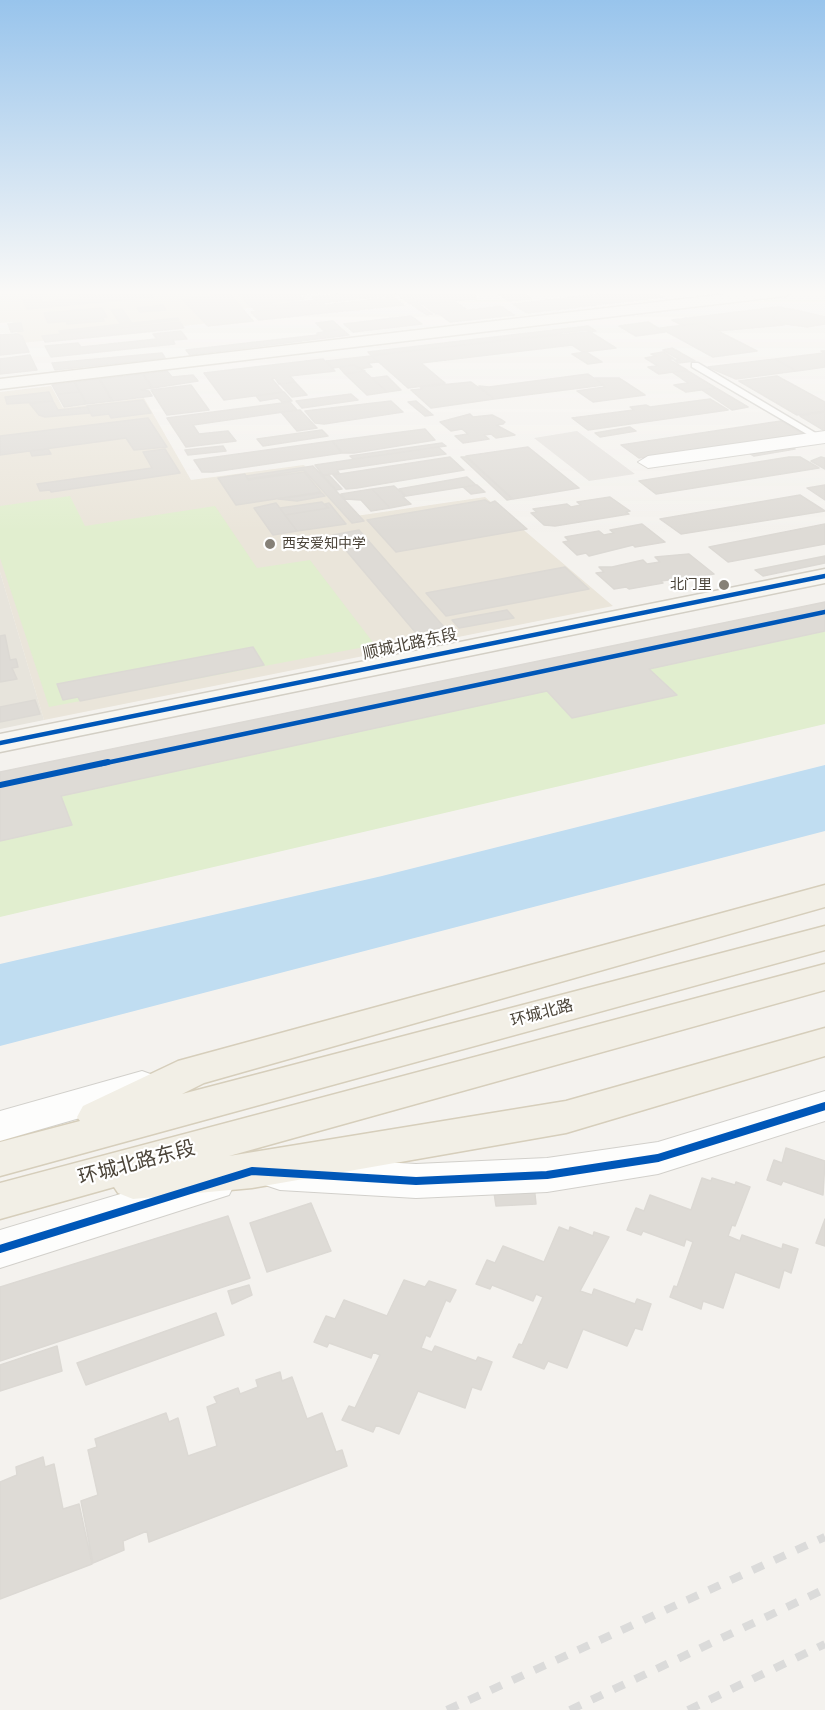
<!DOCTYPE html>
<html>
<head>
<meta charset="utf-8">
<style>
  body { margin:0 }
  canvas { display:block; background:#f4f2ee }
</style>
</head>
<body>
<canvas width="825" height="1710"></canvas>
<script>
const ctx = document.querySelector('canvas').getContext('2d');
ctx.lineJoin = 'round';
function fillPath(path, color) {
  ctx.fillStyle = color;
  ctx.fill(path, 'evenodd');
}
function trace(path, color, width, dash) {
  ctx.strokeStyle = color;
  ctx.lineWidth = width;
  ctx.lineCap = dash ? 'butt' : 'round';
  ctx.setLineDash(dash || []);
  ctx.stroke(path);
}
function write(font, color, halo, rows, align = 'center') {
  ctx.font = font + ' "Roboto Condensed","Noto Sans SC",sans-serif';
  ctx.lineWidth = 4.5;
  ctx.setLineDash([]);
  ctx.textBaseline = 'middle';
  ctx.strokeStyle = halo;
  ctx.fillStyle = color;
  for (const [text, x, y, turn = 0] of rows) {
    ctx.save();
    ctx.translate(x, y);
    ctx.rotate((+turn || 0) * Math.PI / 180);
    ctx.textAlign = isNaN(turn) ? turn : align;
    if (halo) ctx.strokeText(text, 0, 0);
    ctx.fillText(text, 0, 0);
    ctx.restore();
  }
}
const residential = new Path2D(`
  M0,572L44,720L0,729Z`);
const education = new Path2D(`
  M0,292H332L295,296L301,302L240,309L249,319L22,343L12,322L0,323Z
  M51,386L63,408L144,398L191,480L304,465L349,517L485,497L613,606L44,720L0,572V392Z`);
const green = new Path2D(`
  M70,496L85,526L215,506L257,568L310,560L375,645L49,707L0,558V506Z
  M825,631V724L0,917V841L71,824L61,796L547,691L676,695L649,669Z`);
const parking = new Path2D(`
  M577,431L635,474L589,481L534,438Z`);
const water = new Path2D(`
  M825,765V831L0,1046V964L382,876Z`);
const building = new Path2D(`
  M28,292H58L38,294L42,302L81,298L80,295H67L78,292H92L95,296L150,292L153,297L27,309L23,300L31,299Z
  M237,292H297L304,299L249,305Z
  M357,292H393L396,295L319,303L312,297Z
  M406,292H443L402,297L397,293Z
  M449,292H468L477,296H473L477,299L421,304L412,297Z
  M495,292H534L524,293L532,299L508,301Z
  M615,292H654L664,297L527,313L513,304Z
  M230,294L253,321L208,326L182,299Z
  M408,296L432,314L427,315L400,297Z
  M394,297L404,305L334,312L325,305Z
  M315,300L318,303L277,308L273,305Z
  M456,302L466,309L436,314L422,304Z
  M272,304L276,308L255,310L251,306Z
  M324,304L333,312L259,320L251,312Z
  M163,305L166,310L140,312L137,308Z
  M501,306L514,315L450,322L439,314Z
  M778,307L795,310L777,312L772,318L784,325L718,331L703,323L682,325L672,320Z
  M102,308L107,317L48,323L44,313Z
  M122,309L131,322L120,323L111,310Z
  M796,310L825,317V324L807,327L785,324L773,318L777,312Z
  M411,316L422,324L353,332L344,324Z
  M103,318L104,321L67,324L66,321Z
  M178,318L179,320L60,333L59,331Z
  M333,321L342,329L324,331L316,323Z
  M180,322L184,328L45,342L42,336Z
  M648,322L665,332L636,336L619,326Z
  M21,323L23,331L11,332L8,324Z
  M702,323L757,351L713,357L660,328Z
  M588,326L596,331L371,355L368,352Z
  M342,329L349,335L190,355L186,350L318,335L317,333Z
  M587,330L616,348L583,352L572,345L421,363L445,383L408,388L372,356Z
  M181,331L187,339L173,340L175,344L51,357L45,346L78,343L81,347L157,339L153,334Z
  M17,334L22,336L29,352L0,355V335Z
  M672,348L695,361L678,363L674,360H680L663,350Z
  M821,351H825V367L797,371L775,359L824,353Z
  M586,352L602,362L588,364L572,354Z
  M663,352L674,359H668L687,370L659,374L648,367L658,366L645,358L656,356L651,354Z
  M162,353L165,358L55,370L52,363Z
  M30,355L37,370L0,374V359Z
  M371,356L378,362L368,363L372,367L358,369L354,365L333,368L326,361Z
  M323,359L335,371L290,376L295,382L279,384L275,378L272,379L283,392L224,400L204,373Z
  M775,359L796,371L736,379L708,367Z
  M354,365L365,371L345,374L339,367Z
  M167,371L172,377L193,375L198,381L153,388L143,374Z
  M364,371L387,392L367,395L345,374Z
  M688,371L716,388L686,392L674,385L688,383L672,372Z
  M142,374L152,388L141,390L149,391L152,396L113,401L100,379Z
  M588,374L604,385L494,399L479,386L489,387Z
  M387,376L401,390L387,392L372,378Z
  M777,376L825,402V411L797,415L739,381Z
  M595,378H619L645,395L593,402L577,391L605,387Z
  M99,379L112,401L87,404L75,382Z
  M74,382L80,392L57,394L52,385Z
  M295,382L307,395L292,397L280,384Z
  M471,382L494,399L431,408L411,390L422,389L420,387Z
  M191,385L209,410L167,415L151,390Z
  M716,388L748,407L732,410L702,390Z
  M49,392L53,401L7,404L5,397Z
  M80,392L86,404L64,407L57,394Z
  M284,392L292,401L282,402L278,398L260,401L256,396Z
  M351,394L358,400L302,408L296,401Z
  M710,399L728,410L588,430L572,418L634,410L630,407L646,405L650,407Z
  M143,400L151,413L111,418L109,414L92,416L87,406Z
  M53,401L58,410L87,407L90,413L45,417L39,415L30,404Z
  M391,401L403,412L324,424L315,423L305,411Z
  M416,401L433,415L425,416L408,402Z
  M290,402L297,410L193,425L199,434L228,431L236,441L186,447L167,418Z
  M300,410L317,428L297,431L281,412Z
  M825,412V431L800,416Z
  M470,414L473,417L492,415L502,420L505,422L503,424L496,425L515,435L496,438L491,434L484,435L489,439L463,443L455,436L468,434L462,429L451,431L440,422Z
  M148,418L167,447L134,450L126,438L0,455V436Z
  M781,421L803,434L639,458L621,445Z
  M630,427L636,431L600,437L595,433Z
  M425,429L435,440L354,453H343L332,441Z
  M322,430L328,436L263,446L257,439Z
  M332,441L342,453L213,472H202L194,460Z
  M442,443L446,446L353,459L350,456Z
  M787,444L795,449L754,456L746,451Z
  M223,446L226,451L188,455L185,450Z
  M438,447L446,454L337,470L339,473L323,475L315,465Z
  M528,447L579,488L513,499L466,456Z
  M48,449L51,454L32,456L30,451Z
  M165,449L180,473L51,492L50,490L40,491L37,484L152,468L143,452Z
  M450,457L464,470L357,488L346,489L333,475Z
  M461,457H466L512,499L507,500Z
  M789,457H800L819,468L656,494L639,481Z
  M821,457L825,458V469L811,461Z
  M313,466L364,521L352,523L304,470L248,479L246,476Z
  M304,472L321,492L236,505L218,478L245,474L248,480Z
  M323,475H329L342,489L336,490Z
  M467,477L476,485L406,496L399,489Z
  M477,485L485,492L471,494L463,487Z
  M825,485V500L807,488Z
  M394,486L405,496L403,497L411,504L390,508L372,489Z
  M372,489L390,508L371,511L361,500L345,499L341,494Z
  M322,493L325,496L297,501L278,499Z
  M800,495L825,511L681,534L660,519Z
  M610,497L630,511L626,512L629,514L555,526L544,525L531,513L537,512L533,509L567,504L571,507L581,505L577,502Z
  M485,500L490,503L495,501L527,529L396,552L367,520Z
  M322,502L328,508L285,515L280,508Z
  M276,503L297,531L273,535L254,508Z
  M329,503L346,524L297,531L285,515L329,508L325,504Z
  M642,524L665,542L635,547L633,545L589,556L586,553L577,555L563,542L569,541L565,537L599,531L604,535L614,533L610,530Z
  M825,524V544L728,562L709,547Z
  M359,530L444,627L416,633L333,535Z
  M689,554L714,574L661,581L663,583L629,589L626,587L614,589L596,573L604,572L599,567H612L643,560L647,564L660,562L655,557Z
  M825,556V563L763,576L755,570Z
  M565,567L589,589L446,616L426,593Z
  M825,602V631L649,669L677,695L572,718L547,691L61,796L72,825L0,841V772Z
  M507,610L514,618L459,628L452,620Z
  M5,635L10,660L16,659L18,667L12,668L17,679L0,682V636Z
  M253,647L264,665L80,701L78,697L63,700L57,684Z
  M35,700L40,714L0,722V707Z
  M786,1148L825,1161L823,1195L783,1181L781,1185L767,1180L774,1160L782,1163Z
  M702,1178L711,1181L712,1178L735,1185L736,1182L750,1187L735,1226L732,1225L728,1236L740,1241L742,1235L782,1249L783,1244L798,1249L791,1273L784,1270L779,1288L735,1272L723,1308L703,1301L701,1309L670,1297L674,1286L677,1287L693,1242L686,1239L684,1246L643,1231L641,1235L627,1230L636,1208L644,1211L650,1195L691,1210Z
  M534,1185L536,1204L496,1206L493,1186Z
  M311,1203L331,1251L267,1272L250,1223Z
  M228,1216L250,1278L0,1361V1287Z
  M825,1219V1246L816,1243Z
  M559,1227L569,1231L570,1227L593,1236L594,1232L609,1237L580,1291L592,1295L594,1289L635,1304L637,1299L651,1304L642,1330L635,1328L627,1346L583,1329L567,1368L548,1361L544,1369L513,1357L519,1344L522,1345L543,1297L536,1294L533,1301L492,1285L490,1289L476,1284L487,1260L495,1263L503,1246L544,1262Z
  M404,1280L425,1287L429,1281L456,1290L450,1302L446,1300L430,1337L426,1335L421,1348L432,1352L435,1346L476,1361L478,1357L492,1362L481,1390L472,1387L465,1408L418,1391L399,1434L376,1425L373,1432L342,1420L349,1406L355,1408L380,1355L373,1352L371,1358L329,1343L327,1347L314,1342L326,1316L335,1319L344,1300L387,1316Z
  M249,1285L252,1295L232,1304L228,1291Z
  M216,1313L224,1335L86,1385L77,1363Z
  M57,1346L62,1371L0,1391V1365Z
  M280,1372L282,1381L292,1377L307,1419L322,1413L336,1452L342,1450L347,1466L149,1542L147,1531L123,1541L124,1550L93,1563L81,1501L98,1495L88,1450L97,1447L95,1439L166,1413L169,1422L178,1418L188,1456L217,1446L207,1407L217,1403L214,1397L238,1388L240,1394L258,1387L256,1380Z
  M43,1457L45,1467L54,1464L63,1509L79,1504L92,1564L0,1599V1482L17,1475L16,1467Z`);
const lane = new Path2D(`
  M692,363H698L824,438L817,440L692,367Z`);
const street = new Path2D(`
  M825,431V443L648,468L638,462L648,456Z
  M142,1071L156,1076L161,1086L156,1096L0,1141V1111Z
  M825,1091V1121L658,1174L547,1192L416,1198L280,1190L265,1185L259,1173L265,1161L280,1156L416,1164L547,1158L658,1142Z
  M214,1166L229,1171L235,1183L229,1195L0,1268V1230Z`);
const secondary = new Path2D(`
  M743,292H792L785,296L0,389V379Z
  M825,569V583L0,752V734Z`);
const primary = new Path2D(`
  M825,885V907L204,1083L182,1094L825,926V950L0,1176V1142L80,1121L77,1117L83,1106L178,1061Z
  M825,964V990L229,1156L566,1101L825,1028V1056L566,1133L252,1188L133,1199L118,1193L114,1187L0,1219V1183Z`);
const rail = new Path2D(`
  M447,1710L825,1537
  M570,1710L825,1589
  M688,1710L825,1644`);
const cyclewayFar2 = new Path2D(`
  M0,743L825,576
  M101,764L825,612`);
const cyclewayFar1 = new Path2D(`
  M0,785L108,762`);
const cycleway = new Path2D(`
  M0,1249L252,1171L416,1181L547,1175L658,1158L825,1106`);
const markers = [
  [270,544,6,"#868178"],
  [724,585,6,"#868178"]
];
const farPoinames = [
  ["西安爱知中学",282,544],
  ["北门里",712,585,"right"]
];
const streetNames = [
  ["顺城北路东段",410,645,-12],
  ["环城北路",542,1014,-15]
];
const nearStreetnames = [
  ["环城北路东段",137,1164,-15]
];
fillPath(residential, '#e7e4dc');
fillPath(education, '#eae5da');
fillPath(green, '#e1eecf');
fillPath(parking, '#e6e3df');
fillPath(water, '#c0ddf1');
fillPath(building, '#dedbd6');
trace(building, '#dcd9d4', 1.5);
trace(lane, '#d2d0cb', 3);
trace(street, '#d2d0cb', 2);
trace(secondary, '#d3cfc5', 3);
trace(primary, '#d6cebb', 3);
fillPath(lane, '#fdfdfc');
fillPath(street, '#fdfdfc');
fillPath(secondary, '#f7f6f1');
fillPath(primary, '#f2efe6');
trace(rail, '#dbdbda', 8, [12, 12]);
trace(cyclewayFar2, '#0057b8', 4.5);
trace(cyclewayFar1, '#0057b8', 6);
trace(cycleway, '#0057b8', 8);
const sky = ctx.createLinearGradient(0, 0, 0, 532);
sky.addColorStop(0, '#98c4ec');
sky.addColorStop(0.55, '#faf9f7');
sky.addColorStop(1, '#faf9f700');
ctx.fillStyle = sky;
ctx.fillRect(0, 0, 825, 532);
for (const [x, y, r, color] of markers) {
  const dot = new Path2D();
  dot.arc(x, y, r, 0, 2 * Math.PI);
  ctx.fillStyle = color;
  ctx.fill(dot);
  trace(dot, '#fff', 2);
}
write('14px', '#4b4439', '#fff', farPoinames, 'left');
write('16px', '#4b4439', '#fff', streetNames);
write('20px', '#4b4439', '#fff', nearStreetnames);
</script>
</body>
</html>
